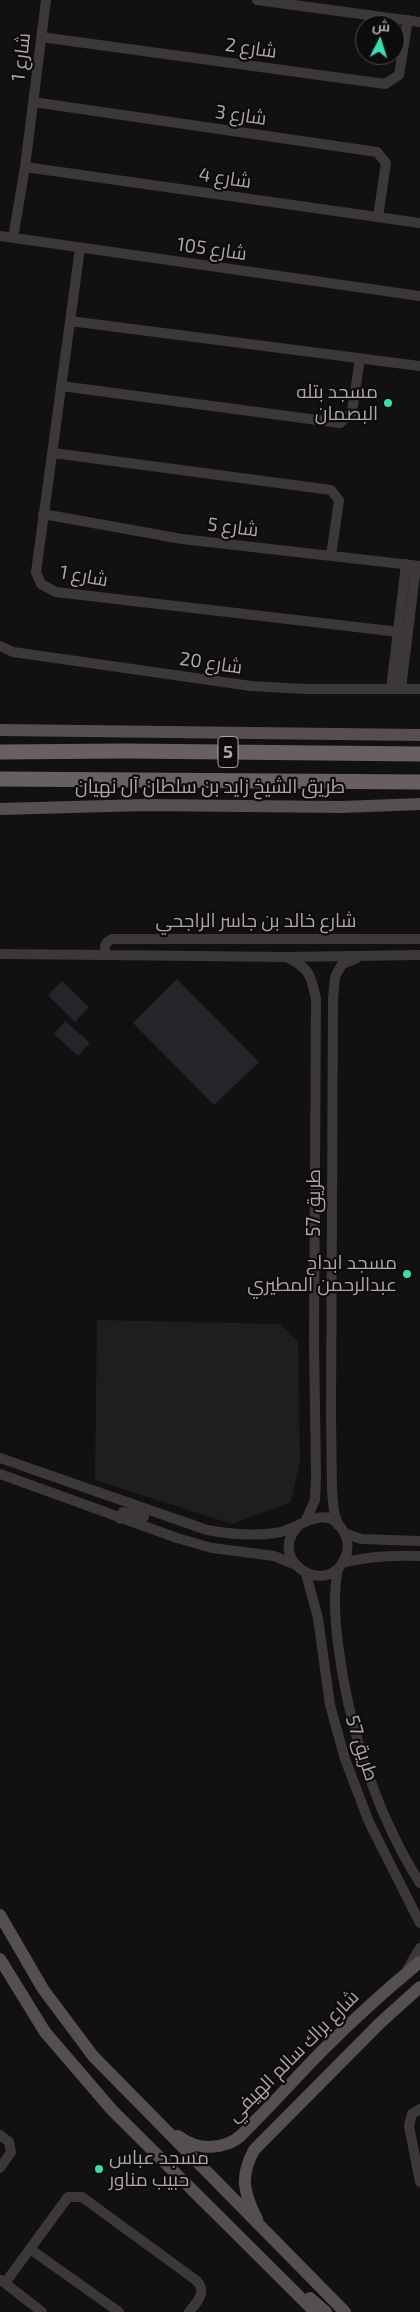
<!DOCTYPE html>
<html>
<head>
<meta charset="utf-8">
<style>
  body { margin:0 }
  #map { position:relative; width:420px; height:2312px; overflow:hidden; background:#121111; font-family:"Exo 2",Cairo,sans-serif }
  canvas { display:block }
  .north { position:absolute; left:355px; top:15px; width:50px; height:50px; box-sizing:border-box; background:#0d0c0c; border:1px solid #4f494a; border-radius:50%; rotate:5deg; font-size:14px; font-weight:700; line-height:20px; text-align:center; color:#b1a4a7 }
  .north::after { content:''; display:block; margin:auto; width:18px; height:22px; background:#3edcb1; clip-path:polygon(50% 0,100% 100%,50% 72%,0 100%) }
</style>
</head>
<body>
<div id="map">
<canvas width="420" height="2312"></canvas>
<div class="north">ش</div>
</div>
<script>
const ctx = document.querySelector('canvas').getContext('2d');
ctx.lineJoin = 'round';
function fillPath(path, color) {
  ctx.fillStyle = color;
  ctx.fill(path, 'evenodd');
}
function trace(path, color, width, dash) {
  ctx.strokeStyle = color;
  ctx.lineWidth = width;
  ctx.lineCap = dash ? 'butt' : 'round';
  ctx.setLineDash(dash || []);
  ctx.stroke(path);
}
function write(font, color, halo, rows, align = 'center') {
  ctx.font = font + ' "Exo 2",Cairo,sans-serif';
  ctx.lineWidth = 4.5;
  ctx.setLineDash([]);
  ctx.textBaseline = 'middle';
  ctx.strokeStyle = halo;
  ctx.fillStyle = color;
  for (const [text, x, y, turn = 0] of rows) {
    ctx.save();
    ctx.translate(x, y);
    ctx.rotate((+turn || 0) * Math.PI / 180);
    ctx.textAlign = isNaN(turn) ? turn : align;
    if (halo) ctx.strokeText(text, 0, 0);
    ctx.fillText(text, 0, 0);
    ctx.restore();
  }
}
const built = new Path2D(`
  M97,1320L280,1324L298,1341L300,1461L291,1502L232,1524L95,1480Z`);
const green = new Path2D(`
  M177,979L259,1062L214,1105L133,1023Z
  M62,981L89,1007L75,1022L48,995Z
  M65,1021L90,1043L78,1056L54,1034Z`);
const minor = new Path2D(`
  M257,0L420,22
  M41,37L385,84L399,75L408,20
  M33,102L377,152L386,163L378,217
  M25,167L420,223
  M0,236L420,296
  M13,238L25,167L46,0
  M80,248L36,572L41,584L56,592L399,632
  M70,321L420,366
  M61,386L340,423L352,412L360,358
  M53,453L331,490L339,500L331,556
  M43,514L182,539L420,566
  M0,646L13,652L251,686L305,689H420
  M391,689L406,564
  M401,689L416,566
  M420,939H112C105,942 103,948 107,955L286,957L420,955
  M0,954L107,955
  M287,957C310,969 311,975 316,999L314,1342L316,1476L315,1500L306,1520
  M0,1458L207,1530C229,1534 254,1536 276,1533C299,1530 326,1500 344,1532C348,1540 349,1550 345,1558C327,1600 263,1559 300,1524
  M0,1474L177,1538L212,1548L274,1556L294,1564
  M120,1519L123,1512L144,1517
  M338,1525L334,1512L332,1491L331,1415L333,999L335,977L342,964L357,958
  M344,1533L361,1539L420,1541
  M342,1563C368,1556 393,1555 420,1556
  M338,1569C333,1594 335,1619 338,1644C348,1725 376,1814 420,1883
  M306,1574L318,1618L330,1705L345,1759L369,1822L420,1923
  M408,1968L420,1948
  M420,2109L412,2114L409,2126L420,2182
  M0,2135L9,2142L11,2152L0,2168
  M30,2249L119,2312
  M1,2280L42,2312
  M5,2283L68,2197H82L197,2281C207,2293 197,2302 189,2312`);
const major = new Path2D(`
  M0,730L420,735
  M0,809L145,805L342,807L420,804
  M0,1915L43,1989L93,2056L345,2312
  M0,1959L45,2032L112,2110L315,2312
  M178,2136C193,2147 211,2150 229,2143C240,2139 249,2127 258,2118C280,2096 301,2072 324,2049C354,2019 387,1989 420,1962
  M257,2219C243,2192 240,2176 254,2150L380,2023L420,1987
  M310,2298L326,2312`);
const highway = new Path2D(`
  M0,752L126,751L420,754
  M0,779L420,782`);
const markers = [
  [388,403,5,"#3edcb1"],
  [407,1274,5,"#3edcb1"],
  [99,2169,5,"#3edcb1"]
];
const shields = [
  [228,752,20]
];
const shieldNames = [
  ["5",228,752]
];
const streetNames = [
  ["شارع 2",251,48,8],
  ["شارع 1",21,57,-83],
  ["شارع 3",241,115,8],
  ["شارع 4",225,178,8],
  ["شارع 105",212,249,8],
  ["شارع 5",233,527,7],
  ["شارع 1",84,576,10],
  ["شارع 20",211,663,8],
  ["طريق الشيخ زايد بن سلطان آل نهيان",210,787],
  ["شارع خالد بن جاسر الراجحي",256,921],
  ["طريق 57",314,1203,-90],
  ["طريق 57",362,1748,72],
  ["شارع براك سالم الهيفي",293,2056,-45]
];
const poiNames = [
  ["مسجد بتله",378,392],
  ["البصمان",378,414],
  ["مسجد ابداح",397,1263],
  ["عبدالرحمن المطيري",397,1285],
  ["مسجد عباس",109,2158,"left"],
  ["حبيب مناور",109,2180,"left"]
];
fillPath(built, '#1f1d1d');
fillPath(green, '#25242b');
trace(minor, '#3c3738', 10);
trace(major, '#554f50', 12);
trace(highway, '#675f60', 15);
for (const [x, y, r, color] of markers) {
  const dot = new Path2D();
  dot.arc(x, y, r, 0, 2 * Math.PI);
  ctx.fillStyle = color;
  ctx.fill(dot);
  trace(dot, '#0d0c0c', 2);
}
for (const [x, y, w] of shields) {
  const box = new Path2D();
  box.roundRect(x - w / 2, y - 15.5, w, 31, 4);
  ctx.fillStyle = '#0d0c0c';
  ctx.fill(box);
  trace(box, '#b1a4a7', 1);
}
write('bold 18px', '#b1a4a7', null, shieldNames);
write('19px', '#b1a4a7', '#0d0c0c', streetNames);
write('19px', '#b1a4a7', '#0d0c0c', poiNames, 'right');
</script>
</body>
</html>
